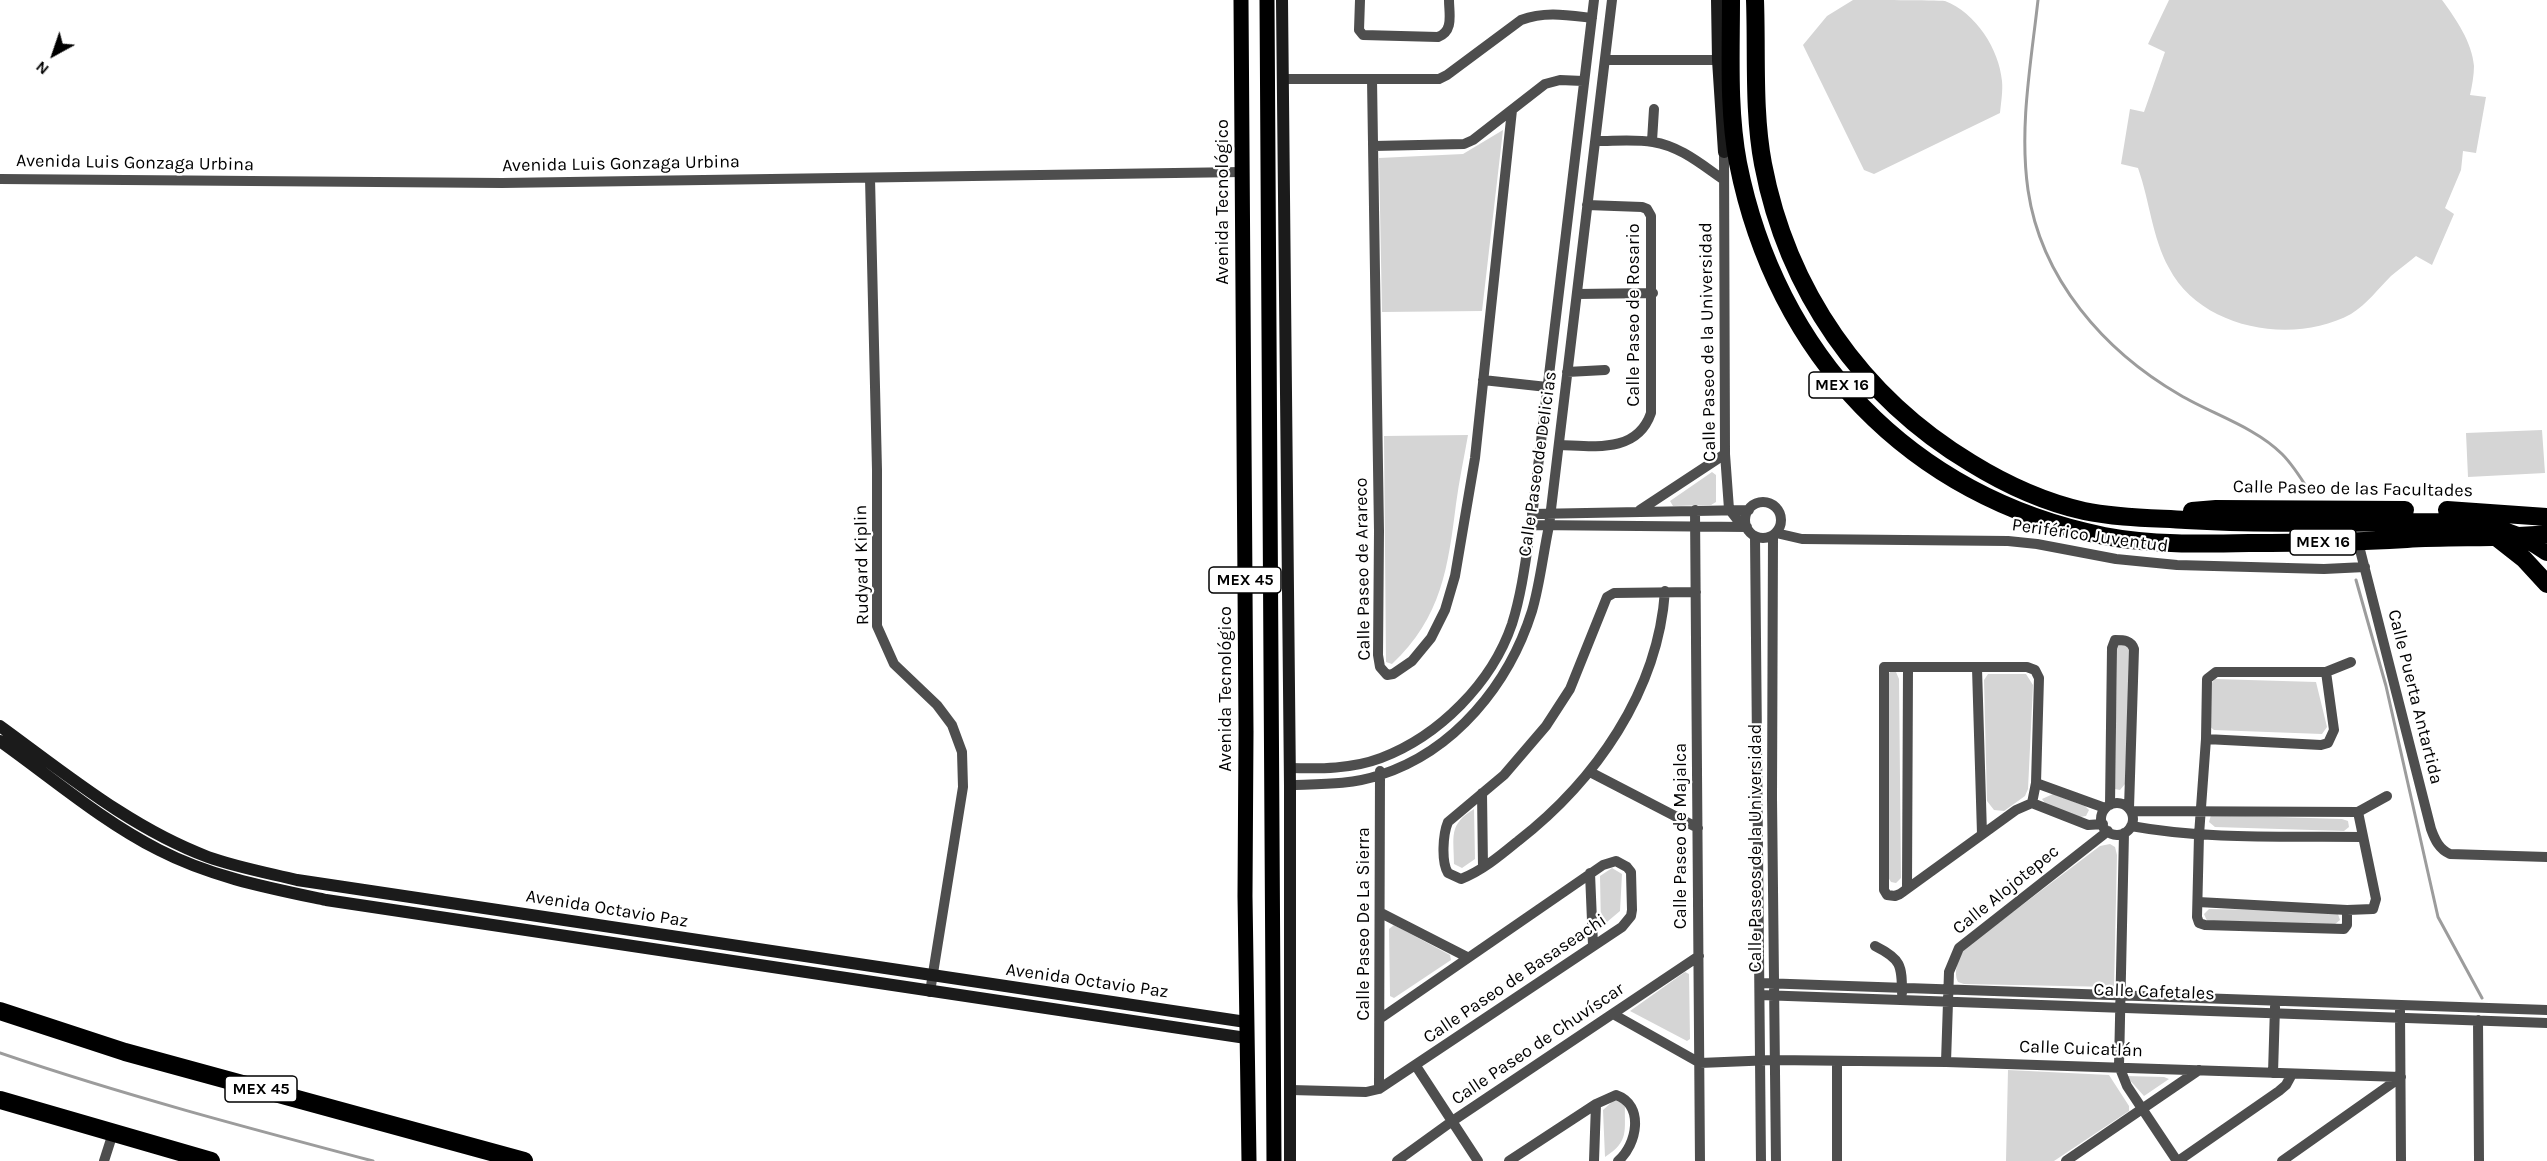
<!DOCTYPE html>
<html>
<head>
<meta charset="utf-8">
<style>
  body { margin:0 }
  #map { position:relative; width:2547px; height:1161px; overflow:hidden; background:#fff; font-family:Karla,sans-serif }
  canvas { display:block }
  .north { position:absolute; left:24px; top:24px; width:60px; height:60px; -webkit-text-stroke:4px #fff; paint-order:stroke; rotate:220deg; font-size:16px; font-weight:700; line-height:24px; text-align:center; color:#000 }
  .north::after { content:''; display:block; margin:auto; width:21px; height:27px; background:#000; clip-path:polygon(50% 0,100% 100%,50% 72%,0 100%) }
</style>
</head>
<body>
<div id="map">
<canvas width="2547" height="1161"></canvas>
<div class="north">N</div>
</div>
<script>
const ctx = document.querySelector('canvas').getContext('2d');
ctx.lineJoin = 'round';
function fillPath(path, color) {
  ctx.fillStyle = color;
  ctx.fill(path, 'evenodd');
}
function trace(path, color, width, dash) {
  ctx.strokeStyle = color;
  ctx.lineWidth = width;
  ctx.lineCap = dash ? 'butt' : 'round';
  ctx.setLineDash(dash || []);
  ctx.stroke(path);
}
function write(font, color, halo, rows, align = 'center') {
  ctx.font = font + ' Karla,sans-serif';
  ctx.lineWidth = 4.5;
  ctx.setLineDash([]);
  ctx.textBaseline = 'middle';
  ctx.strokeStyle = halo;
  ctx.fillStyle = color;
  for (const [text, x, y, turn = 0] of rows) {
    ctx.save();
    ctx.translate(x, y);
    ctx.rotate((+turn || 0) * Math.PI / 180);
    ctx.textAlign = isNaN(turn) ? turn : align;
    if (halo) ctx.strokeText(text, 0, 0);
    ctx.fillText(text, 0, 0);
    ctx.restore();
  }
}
const green = new Path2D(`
  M1853,0C1869,0 1934,0 1945,1C1976,13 1999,49 2002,81C2003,91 2001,103 2000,113L1874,174L1864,170L1803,45L1827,16Z
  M2169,0H2442C2456,19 2472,42 2474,66C2474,75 2472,86 2470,95L2486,97L2476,153L2463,151L2461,170L2445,208L2454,214L2432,265L2416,256C2408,263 2399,269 2391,276C2378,289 2367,304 2351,314C2294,345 2201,330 2169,268C2152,237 2150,202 2138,168L2121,164L2130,109L2144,112L2165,52L2148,44Z
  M1503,130L1482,311L1382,312L1379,158L1463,154Z
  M2542,430L2545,473L2468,477L2466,433Z
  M1468,435C1464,458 1459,481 1456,504C1448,567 1442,617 1392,664L1386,662L1384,436Z
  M1712,472L1716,475V502L1711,505L1673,506L1670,501Z
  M2121,642L2130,648L2125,784L2120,790L2115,789L2117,646Z
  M1890,672H1896L1899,679L1901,878L1896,883L1891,882L1888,877L1886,679Z
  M1988,674H2026L2033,685L2028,789L2025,796L2004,811L1994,810L1987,801L1984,680Z
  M2215,679L2316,682L2327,727L2322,734L2214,730L2209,726L2211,684Z
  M2053,794L2085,806L2089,810L2086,816L2080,817L2047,806L2042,799Z
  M1474,809L1475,859L1462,868L1454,864C1454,836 1448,825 1474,809Z
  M2211,815L2342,819L2348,821L2349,827L2344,831L2215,827L2209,822Z
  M2110,844L2115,847L2117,855L2114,987L1964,984L1958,982C1953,973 1958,958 1964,949L2100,846Z
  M1612,868L1622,874L1620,911L1601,927L1600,876Z
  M2209,909L2332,911L2338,914L2340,920L2334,925L2207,921L2204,914Z
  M1394,925L1450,955L1451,960L1394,998L1390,996L1389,929Z
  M1685,972L1689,974L1690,1039L1687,1041L1630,1011Z
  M2008,1070L2109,1075L2129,1106V1111L2054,1161H2006Z
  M2126,1076L2164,1077L2169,1079L2144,1096Z
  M1615,1099L1625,1104C1624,1131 1630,1141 1605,1157L1603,1110Z`);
const stream = new Path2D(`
  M2038,0C2031,63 2019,127 2028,190C2041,279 2104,351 2180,395C2212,414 2255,427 2282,454C2292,464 2301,478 2309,491
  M2356,580L2386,686L2438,917L2482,998
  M0,1053C123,1095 248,1128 373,1161`);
const street = new Path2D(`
  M1360,0L1359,30L1363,35L1438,37C1454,31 1449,14 1449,0
  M1605,60H1718
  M1283,79H1439L1447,75L1521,20C1545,11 1567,15 1592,18
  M1372,79L1379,531L1378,655L1380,667L1387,675L1393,674L1412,661L1431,638L1445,610L1455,576L1475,458L1512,110
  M1596,141C1615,141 1635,139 1653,142C1680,146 1702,165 1724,180
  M1652,141L1654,109
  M1374,146L1464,144L1473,140L1545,84L1560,80L1583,81
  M1724,152L1725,454L1729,509L1743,527
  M870,178L877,470V626L894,664L937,705L952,725L962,752L963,787L930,992
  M0,179L502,183L1242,172
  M1577,294L1653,293
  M1567,372L1605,370
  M1483,380L1547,387
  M1559,445C1593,446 1637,454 1651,413V216L1647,209L1642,207L1587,205
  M1745 520a18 18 0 1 1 36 0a18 18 0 1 1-36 0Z
  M1640,510L1725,454
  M1695,510L1700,1161
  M1532,514L1749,510
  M1531,525L1747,527
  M1776,533L1802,539L2008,541L2037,544L2116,559L2177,565L2324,569L2365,567
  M1773,535L1772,798L1776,1161
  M1755,536L1761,1161
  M2358,542L2431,829C2435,840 2439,849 2450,854L2547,857
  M1665,591C1658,692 1595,781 1518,841C1501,855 1482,871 1461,879L1448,873C1441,862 1443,834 1448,822L1504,775L1546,726L1570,689L1607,597L1614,593L1696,592
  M1977,668L1982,834
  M2326,672L2351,662
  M2206,739L2321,745L2328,743L2334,730L2326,672H2216L2207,679L2206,739L2199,835L2197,917L2199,923L2205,925L2344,929L2347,925V910
  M1290,768C1320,769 1352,769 1381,758C1439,736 1492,683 1512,624C1522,592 1526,558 1531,525L1594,0
  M1590,772L1698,828
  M2036,783L2105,808
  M1290,785C1320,784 1351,785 1380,775C1455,751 1509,684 1532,611C1540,584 1543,554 1549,526L1612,0
  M1482,793L1483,867
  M2032,803L2036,783L2039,678L2035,670L2027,667H1884V890L1887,895L1895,896L1900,894L2016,810L2032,803L2088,825L2103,824
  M2101 819a16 16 0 1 1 32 0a16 16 0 1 1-32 0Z
  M2110,805L2112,648L2115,640C2124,640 2131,640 2134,649L2129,808
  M2131,811L2358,812L2387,796
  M2131,826C2207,840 2286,836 2363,837
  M2124,833L2119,1066L2127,1086L2177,1161
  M1590,873L1593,945
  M1907,889L1908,667
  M2198,902L2347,910L2373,909L2376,899L2358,812
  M1381,913L1467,957
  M1875,946C1901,959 1902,965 1902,993
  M1761,983L2547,1010
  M1760,995L2547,1023
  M2400,1011L2401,1161
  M1613,1014L1700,1063L1773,1060L1946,1062L2401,1077
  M2478,1020L2479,1161
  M1946,1062L1949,972L1959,948L2108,831
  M1416,1066L1478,1161
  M2273,1073L2275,1007
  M1379,1089L1380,771
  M1291,1090L1366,1092L1379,1089L1622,927L1631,916L1632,910L1631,872L1627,867L1616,861L1603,865L1381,1018
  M104,1161L113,1133
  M1397,1161L1451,1122L1699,956
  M1509,1161L1596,1104L1616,1095C1645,1105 1637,1145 1618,1161
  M1594,1161L1596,1104
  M1837,1161V1061
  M2066,1161L2199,1070
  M2178,1161L2279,1091L2286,1085L2292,1074
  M2282,1161L2401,1077`);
const secondary = new Path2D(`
  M1282,0L1290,785V1161
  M1717,0L1718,60L1724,152
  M0,726C66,774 131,828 208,857C236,867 268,873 297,880L1246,1022
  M0,741C52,778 102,821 159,850C211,877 269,888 326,900L1246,1038`);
const primary = new Path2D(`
  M1241,0L1246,731L1245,896L1249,1161
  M1267,0L1274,1161`);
const highway = new Path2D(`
  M1731,0C1731,54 1728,110 1738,163C1776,355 1910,497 2104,536C2151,545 2201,544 2249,543C2302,543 2354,542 2407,539C2454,536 2500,539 2547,534
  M1755,0C1757,54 1753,111 1763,164C1787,290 1861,397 1971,463C2005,484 2044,502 2084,511C2118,518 2152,518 2186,520C2271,525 2357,522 2443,522C2481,525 2516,529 2547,552
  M2447,510L2547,517
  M2192,511L2216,509L2405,510
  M2496,537L2524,559L2547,584
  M0,1011L125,1052L524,1161
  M0,1100L211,1161`);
const shields = [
  [1842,385,66],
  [2323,542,66],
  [1245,580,72],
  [261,1089,72]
];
const shieldNames = [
  ["MEX 16",1842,385],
  ["MEX 16",2323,542],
  ["MEX 45",1245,580],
  ["MEX 45",261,1089]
];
const streetNames = [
  ["Avenida Luis Gonzaga Urbina",135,163,1],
  ["Avenida Luis Gonzaga Urbina",621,164,-1],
  ["Avenida Tecnológico",1223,202,-90],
  ["Calle Paseo de Rosario",1634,315,-90],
  ["Calle Paseo de la Universidad",1708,342,-91],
  ["Calle Paseo de Delicias",1538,464,-82],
  ["Calle Paseo de las Facultades",2353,489,1],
  ["Periférico Juventud",2090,536,8],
  ["Rudyard Kiplin",862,565,-91],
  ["Calle Paseo de Arareco",1363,569,-91],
  ["Avenida Tecnológico",1226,689,-90],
  ["Calle Puerta Antartida",2415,697,76],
  ["Calle Paseo de Majalca",1681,836,-90],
  ["Calle Paseos de la Universidad",1756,848,-90],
  ["Calle Alojotepec",2006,890,-39],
  ["Avenida Octavio Paz",607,909,9],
  ["Calle Paseo De La Sierra",1364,924,-90],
  ["Calle Paseo de Basaseachi",1515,979,-34],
  ["Avenida Octavio Paz",1087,981,8],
  ["Calle Cafetales",2154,992,2],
  ["Calle Paseo de Chuvíscar",1538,1044,-34],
  ["Calle Cuicatlán",2081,1049,2]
];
fillPath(green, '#d5d5d5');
trace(stream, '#9c9c9c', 3);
trace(street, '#4e4e4e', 10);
trace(secondary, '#1b1b1b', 12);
trace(primary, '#000', 15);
trace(highway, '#000', 18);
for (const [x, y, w] of shields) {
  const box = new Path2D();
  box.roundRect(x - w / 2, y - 13, w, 26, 4.5);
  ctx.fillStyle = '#fff';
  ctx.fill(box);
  trace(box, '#000', 1.5);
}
write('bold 16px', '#000', null, shieldNames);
write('18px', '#000', '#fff', streetNames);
</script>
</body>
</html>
